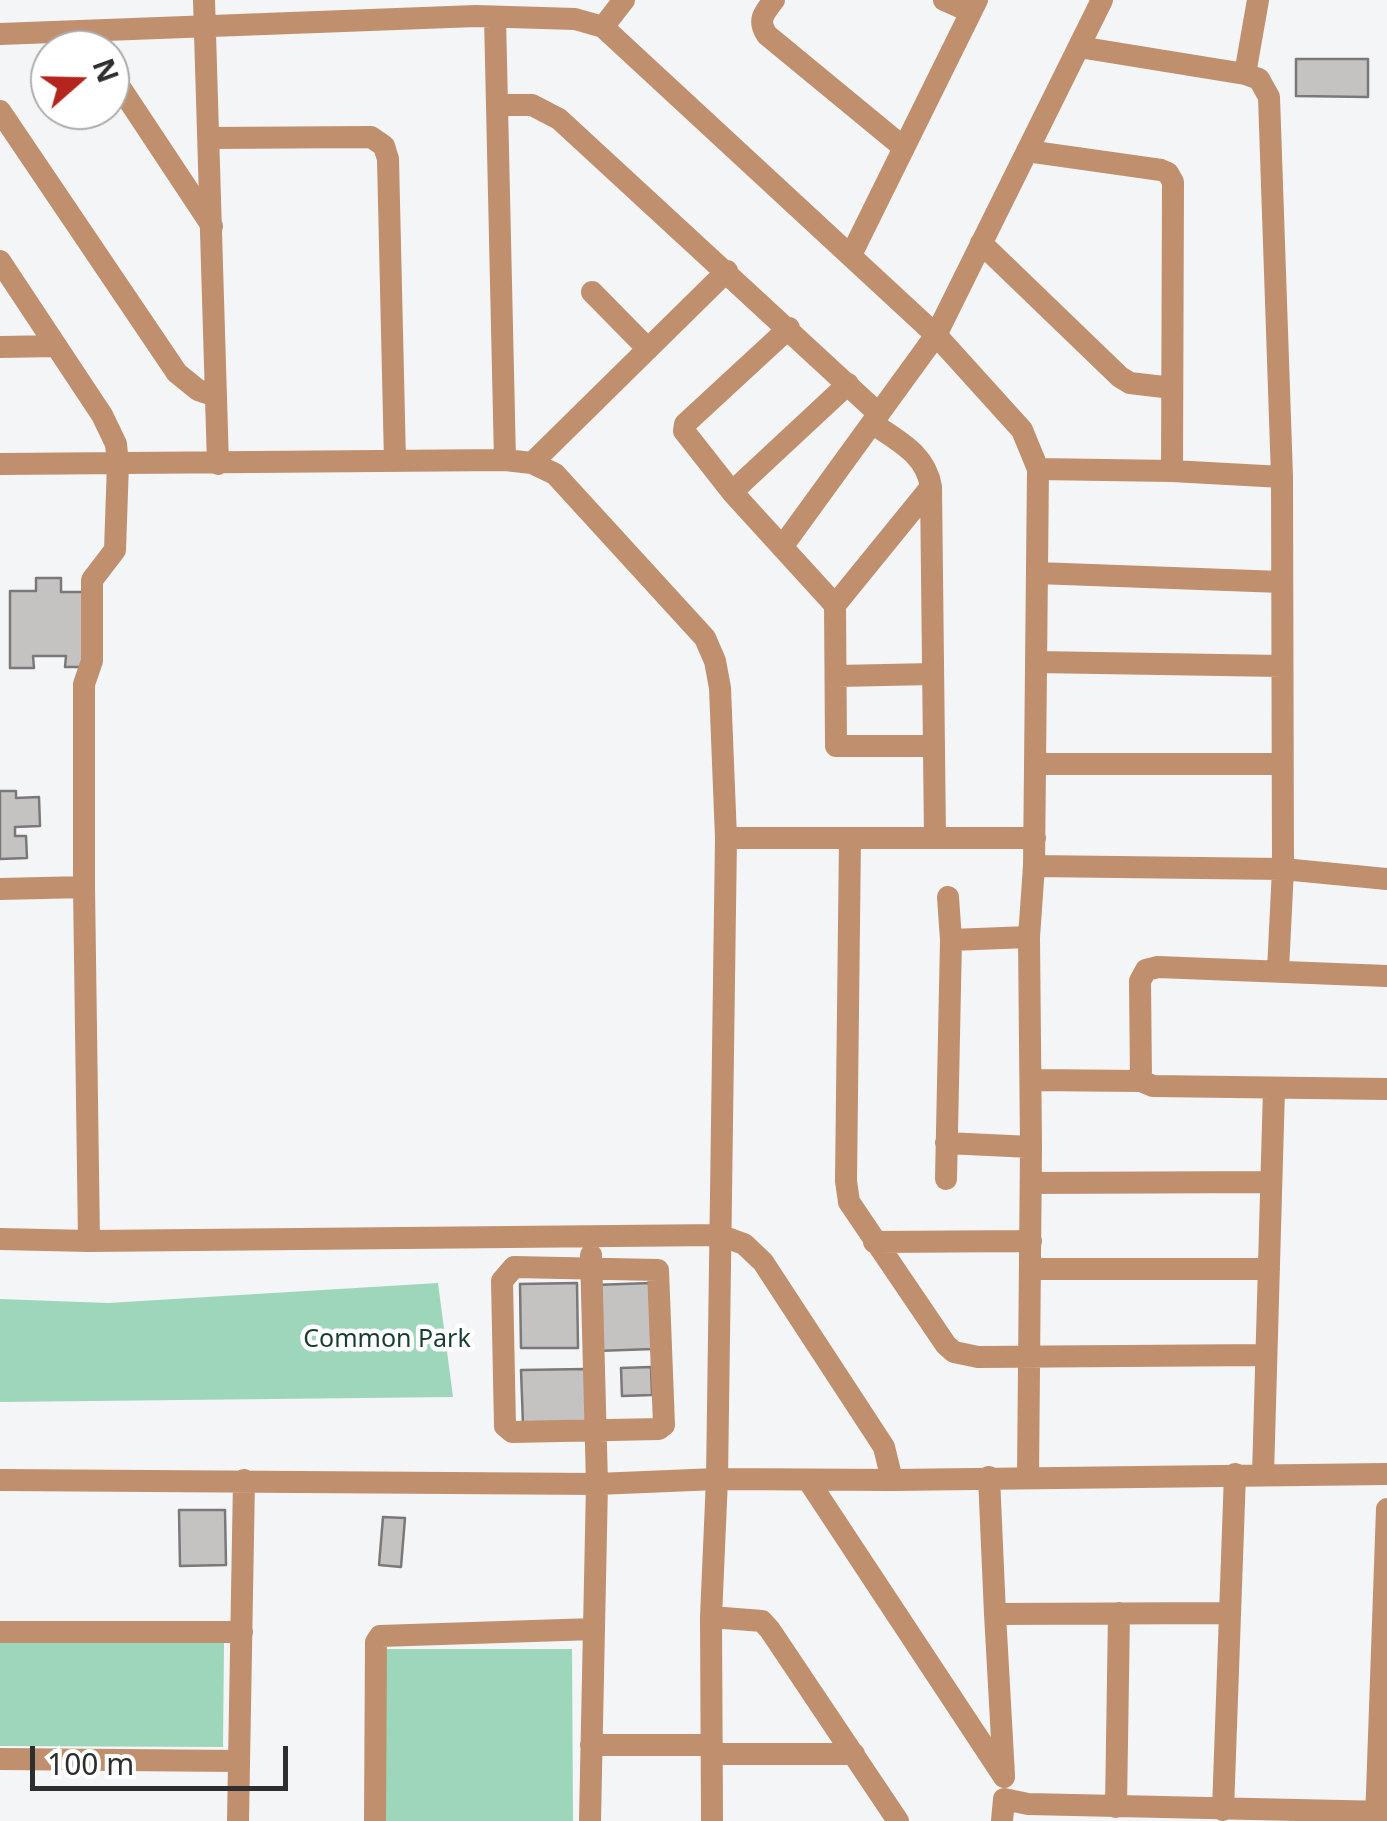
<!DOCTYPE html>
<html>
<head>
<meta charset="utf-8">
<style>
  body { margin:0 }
  #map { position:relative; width:1387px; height:1821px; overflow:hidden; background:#f4f5f6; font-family:"Noto Sans",sans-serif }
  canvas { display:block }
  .north { position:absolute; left:30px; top:30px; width:100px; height:100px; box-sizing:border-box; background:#fff; border:2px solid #ababac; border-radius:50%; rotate:70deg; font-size:28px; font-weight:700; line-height:40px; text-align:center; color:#2e2e2f }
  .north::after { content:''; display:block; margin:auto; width:35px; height:45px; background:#b4251e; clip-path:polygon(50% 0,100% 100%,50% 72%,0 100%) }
  .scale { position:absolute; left:30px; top:1746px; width:258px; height:45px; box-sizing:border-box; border:5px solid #2e2e2f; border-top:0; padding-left:12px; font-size:30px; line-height:35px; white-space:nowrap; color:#2e2e2f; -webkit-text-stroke:8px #fff; paint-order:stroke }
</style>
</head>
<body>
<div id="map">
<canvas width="1387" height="1821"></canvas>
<div class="north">N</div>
<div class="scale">100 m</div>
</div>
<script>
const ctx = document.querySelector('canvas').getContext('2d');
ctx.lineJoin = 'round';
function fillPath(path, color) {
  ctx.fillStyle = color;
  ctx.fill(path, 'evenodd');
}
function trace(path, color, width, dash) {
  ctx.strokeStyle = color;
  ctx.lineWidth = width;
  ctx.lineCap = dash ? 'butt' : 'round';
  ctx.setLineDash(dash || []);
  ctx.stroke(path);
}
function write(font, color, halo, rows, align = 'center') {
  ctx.font = font + ' "Noto Sans",sans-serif';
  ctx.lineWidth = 9;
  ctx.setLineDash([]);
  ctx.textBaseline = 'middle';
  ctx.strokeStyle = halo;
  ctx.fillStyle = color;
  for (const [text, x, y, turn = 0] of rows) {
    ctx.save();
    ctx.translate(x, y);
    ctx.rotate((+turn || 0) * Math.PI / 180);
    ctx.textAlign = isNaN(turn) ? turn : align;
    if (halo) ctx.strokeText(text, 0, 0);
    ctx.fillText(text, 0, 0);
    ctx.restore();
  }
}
const green = new Path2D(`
  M438,1283L453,1397L0,1402V1299L108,1303Z
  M0,1641L224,1643L223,1747L0,1746Z
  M385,1649H572L573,1821H386Z`);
const building = new Path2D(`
  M1296,59H1368V97L1296,96Z
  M36,578H61V592H85V667H65L66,656H33L34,668H10V591H36Z
  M0,791H16V798L39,797L40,826L15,827V836H26L27,858L0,859Z
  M577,1283L578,1348H521L520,1284Z
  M651,1283L653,1349L596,1351L594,1285Z
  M651,1367L652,1395L622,1396L621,1368Z
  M586,1369L587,1424L523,1425L521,1370Z
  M179,1510H225L226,1565L180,1566Z
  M383,1517L405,1518L401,1567L379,1565Z`);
const minor = new Path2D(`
  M204,0L218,464
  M774,0C764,13 757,20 767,35L903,147
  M944,0L971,12
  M495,17L505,460
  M603,27L624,0
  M0,34L476,16L575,19L603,27L936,335L1022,430L1038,469L1034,866L1029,937L1031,1147L1028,1477
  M1079,47L1245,74L1259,79L1269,97L1282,477L1283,869L1278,970
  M110,72L212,226
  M1245,74L1258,0
  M499,105H532L559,119L879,414
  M0,111L177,373L198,390L216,396
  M209,138L371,137L384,146L388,159L395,461
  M1027,151L1161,170L1168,173L1173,182L1172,471
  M981,243L1120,377L1130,383L1172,388
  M851,255L977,0
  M0,261L102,415L116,444L118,464L115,550L92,580V661L84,684V887
  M592,292L648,349
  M789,328L685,424L684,431L732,492L835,605
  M0,347L56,346
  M872,423C898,441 926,454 931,487
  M532,463L727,271
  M0,464L505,460L532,463L555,474L705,638L715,661L720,688L726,838L717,1479L711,1617L712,1821
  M1038,469L1172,471L1282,477
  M732,492L848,384
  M782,547L936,335L1102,0
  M1037,573L1281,582
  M1036,662L1282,666
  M837,676L933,674
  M934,746H836L835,605L931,487L935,838
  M1035,764H1282
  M726,838H1035
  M850,838L846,1181L849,1202L946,1345L954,1352L978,1357L1266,1355
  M1034,866L1283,869L1387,879
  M0,889L84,887L89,1241L0,1239
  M951,940L1029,937
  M1031,1080L1141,1081L1153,1086L1387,1089
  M1141,1081L1140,981L1146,970L1158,967L1387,976
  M946,1143L1031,1147
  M946,1179L951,940L948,897
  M1031,1183L1271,1182
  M89,1241L719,1235L744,1244L763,1262L884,1447L892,1480
  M874,1242L1031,1241
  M514,1267L658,1270L664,1425L659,1429L512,1432L505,1426L502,1281Z
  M1030,1269H1269
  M1263,1475L1274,1089
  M989,1477L995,1614L1229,1613
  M0,1480L597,1484L717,1479L892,1480L1387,1474
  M808,1480L1004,1777
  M995,1614L1004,1775
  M711,1617L762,1621L770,1630L898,1821
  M0,1632H242
  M591,1745H712
  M712,1754H854
  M0,1759L239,1761
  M1116,1807L1119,1613
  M1223,1810L1235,1474
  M238,1821L244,1480
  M375,1821L376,1642L380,1636L594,1629
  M590,1821L597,1484L591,1255
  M1002,1821L1004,1799L1028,1804L1387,1812
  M1376,1821L1387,1509`);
const parkNames = [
  ["Common Park",387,1340]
];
fillPath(green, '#9dd6bb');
fillPath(building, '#c5c3c2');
trace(building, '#7a7878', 2.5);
trace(minor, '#c08f6d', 22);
write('25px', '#153e2d', '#fff', parkNames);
</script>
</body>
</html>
